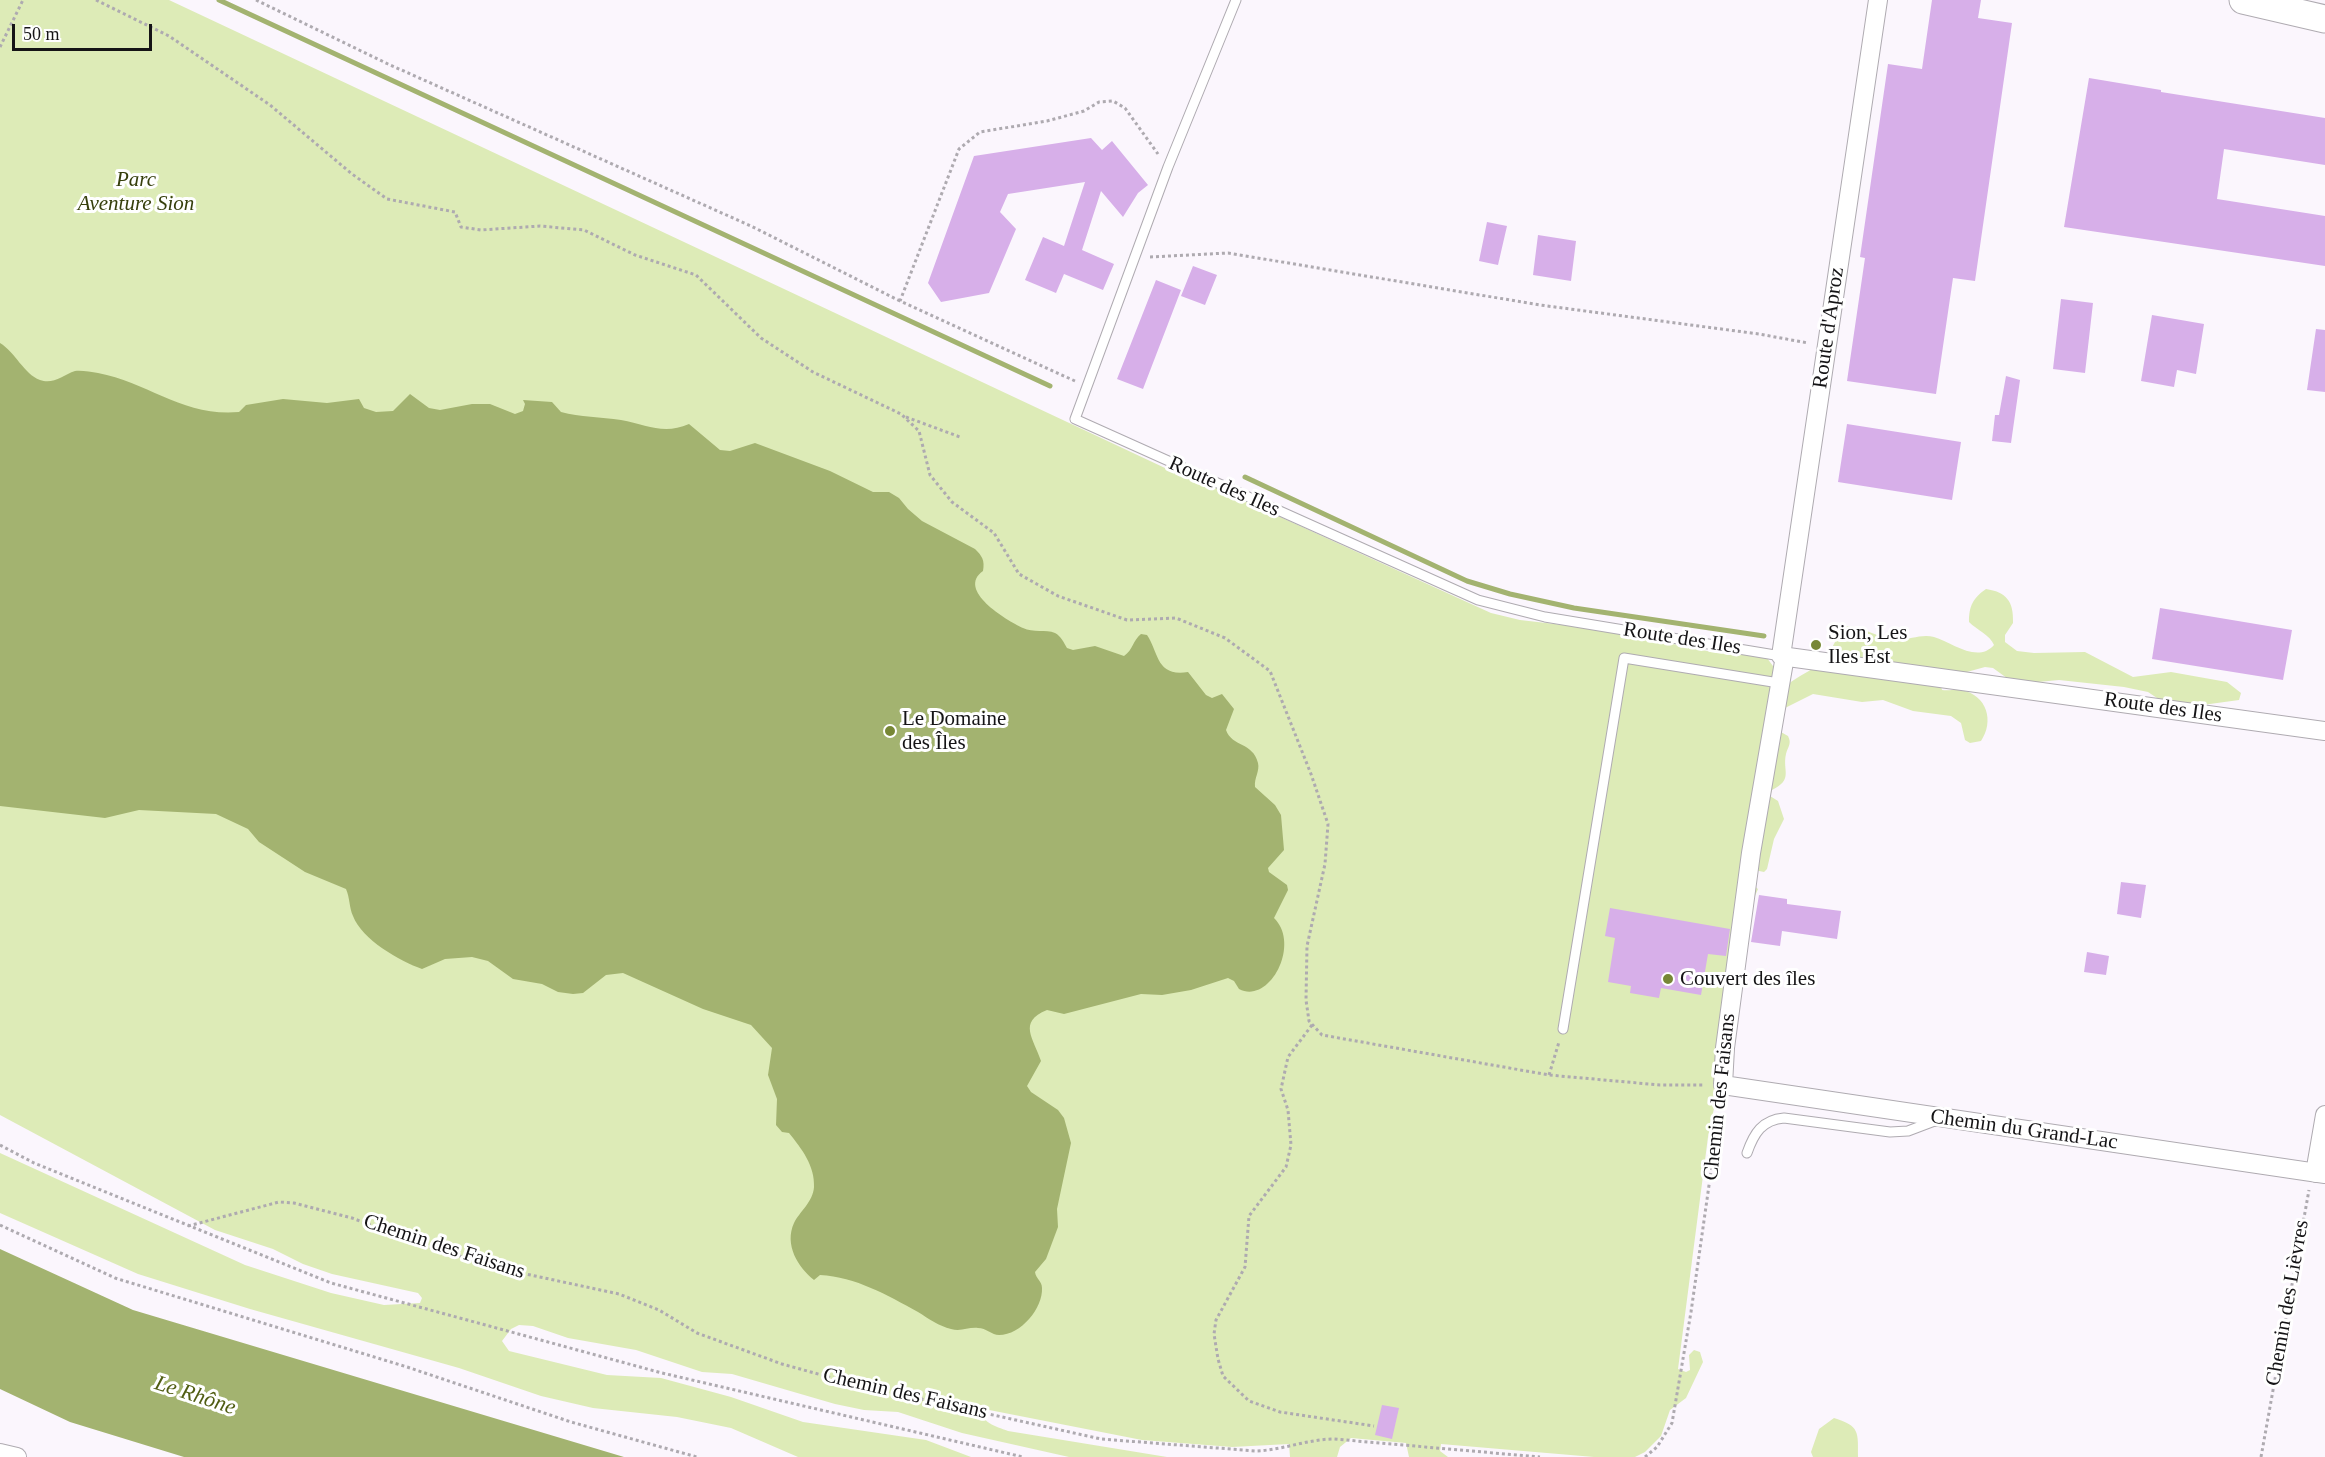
<!DOCTYPE html>
<html>
<head>
<meta charset="utf-8">
<style>
  body { margin:0 }
  #map { position:relative; width:2325px; height:1457px; overflow:hidden; background:#fbf6fd; font-family:"Times New Roman",serif }
  canvas { display:block }
  .scale { position:absolute; left:12px; top:24px; width:140px; height:27px; box-sizing:border-box; border:3px solid #151416; border-top:0; padding-left:8px; font-size:18px; line-height:21px; white-space:nowrap; color:#151416; -webkit-text-stroke:4px #fff; paint-order:stroke }
</style>
</head>
<body>
<div id="map">
<canvas width="2325" height="1457"></canvas>
<div class="scale">50 m</div>
</div>
<script>
const ctx = document.querySelector('canvas').getContext('2d');
ctx.lineJoin = 'round';
function fillPath(path, color) {
  ctx.fillStyle = color;
  ctx.fill(path, 'evenodd');
}
function trace(path, color, width, dash) {
  ctx.strokeStyle = color;
  ctx.lineWidth = width;
  ctx.lineCap = dash ? 'butt' : 'round';
  ctx.setLineDash(dash || []);
  ctx.stroke(path);
}
function write(font, color, halo, rows, align = 'center') {
  ctx.font = font + ' "Times New Roman",serif';
  ctx.lineWidth = 6;
  ctx.setLineDash([]);
  ctx.textBaseline = 'middle';
  ctx.strokeStyle = halo;
  ctx.fillStyle = color;
  for (const [text, x, y, turn = 0] of rows) {
    ctx.save();
    ctx.translate(x, y);
    ctx.rotate((+turn || 0) * Math.PI / 180);
    ctx.textAlign = isNaN(turn) ? turn : align;
    if (halo) ctx.strokeText(text, 0, 0);
    ctx.fillText(text, 0, 0);
    ctx.restore();
  }
}
const green = new Path2D(`
  M0,0H169L1165,468L1221,490L1491,613L1520,620L1633,633L1644,638L1712,652L1757,654L1767,658L1787,685C1798,676 1813,670 1823,661C1833,650 1836,635 1847,626C1864,627 1876,637 1892,639C1906,642 1920,633 1934,637C1952,642 1977,664 1994,645C1990,635 1977,630 1969,622C1969,606 1973,598 1986,589C2006,592 2014,601 2013,623L2005,635V642L2017,651L2034,653L2085,652L2133,677L2171,672L2227,682L2241,693L2239,700L2188,707L2169,706L2148,692L2124,687L2059,680L2027,683L2011,681L1993,668L1985,667L1956,675L1941,686L1942,690C1949,691 1955,689 1961,690C1988,695 1994,722 1981,741L1970,743L1965,740L1961,723L1951,716L1913,711L1883,700L1862,702L1813,694L1777,712L1772,727L1788,736C1792,744 1788,746 1786,754C1782,771 1794,779 1772,790L1770,796L1778,801L1784,819L1774,839L1767,869L1764,872L1745,868L1747,879L1758,889L1755,896L1741,901L1731,1027L1708,1137L1678,1369L1686,1372L1690,1370L1689,1355L1694,1350L1700,1352L1703,1362L1686,1398L1670,1410L1661,1436L1645,1452L1635,1457H1594L1441,1444L1440,1451L1448,1457H1409L1406,1443L1351,1438L1340,1447L1337,1457H1290L1289,1444L1232,1447L1142,1440L979,1408C982,1423 995,1426 1008,1431L1167,1457H1069L962,1433L898,1412L864,1410L835,1404L732,1374L702,1372L636,1350L568,1338L533,1326L519,1325L511,1329L502,1341L509,1351L607,1375L661,1378L731,1397L803,1422L926,1440L971,1457H798L731,1428L677,1417L593,1408L541,1396L459,1368L250,1309L138,1274L0,1213V1153L245,1265L331,1293L384,1305L420,1303L422,1298L418,1293L332,1274L303,1264L273,1249L215,1230L0,1115Z
  M1834,1418C1860,1426 1858,1432 1858,1457H1813L1811,1452L1819,1429Z`);
const water = new Path2D(`
  M0,343C15,352 24,374 40,380C53,385 63,375 75,371C81,370 91,372 98,373C149,383 184,417 239,412L246,405L283,399L327,403L359,399L364,408L376,412L393,411L410,394L429,408L440,410L472,404H490L515,414L523,411L525,404L523,400L552,402L561,412C580,417 601,417 621,420C647,425 664,435 689,424L720,450L730,451L755,443L830,471L873,492H889L899,498L908,509L922,521L975,549C982,556 985,560 983,571C956,590 1006,620 1023,628C1033,633 1046,629 1055,633C1061,636 1064,643 1067,648L1073,650L1095,646L1124,656C1133,650 1133,640 1141,634L1147,635C1159,653 1156,677 1188,672L1206,695L1212,698L1222,694L1234,709L1226,730C1232,747 1253,742 1258,763C1260,771 1254,778 1255,787L1275,805L1281,815L1284,850L1268,868L1269,872L1287,885L1288,890L1274,918C1301,944 1270,1005 1239,989L1234,981L1228,978L1191,990L1162,995L1141,994L1064,1014L1047,1010C1017,1022 1034,1039 1041,1061L1027,1086L1031,1092L1058,1110L1064,1118L1071,1143L1057,1209L1058,1227L1046,1259L1035,1272C1036,1279 1042,1281 1042,1288C1043,1308 1021,1335 999,1335C992,1335 986,1328 978,1328C968,1327 961,1332 951,1329C939,1326 929,1319 918,1312C887,1295 856,1277 820,1275L814,1280C798,1267 784,1245 794,1223C800,1211 813,1202 814,1187C815,1166 802,1149 789,1133L782,1132L776,1125L777,1099L768,1075L772,1048L751,1025L703,1009L623,973L606,975L583,993L573,994L558,992L542,984L513,979L488,961L472,957L445,959L422,969C400,961 362,940 353,916C349,907 350,898 346,889L305,872L259,842L248,829L216,814L139,810L105,818L0,806Z
  M0,1249L133,1310L624,1457H184L70,1422L0,1389Z`);
const stream = new Path2D(`
  M219,0L1050,386
  M1245,477L1467,581L1510,594L1574,608L1764,636`);
const building = new Path2D(`
  M1932,0H1981L1978,18L2012,23L1975,281L1953,278L1936,394L1847,381L1865,258L1860,257L1888,64L1922,69Z
  M2089,78L2161,90V92L2325,118V165L2224,149L2217,199L2325,216V266L2064,227Z
  M1091,138L1102,150L1112,141L1148,185L1138,193L1123,217L1101,191L1082,250L1114,264L1103,290L1064,274L1056,293L1025,280L1043,237L1064,246L1085,182L1008,194L1000,212L1016,229L989,293L941,302L928,283L974,156Z
  M1487,222L1507,226L1498,265L1479,261Z
  M1538,235L1576,241L1571,281L1533,275Z
  M1193,266L1217,275L1205,305L1181,296Z
  M1156,280L1181,290L1143,389L1117,379Z
  M2061,299L2093,303L2085,373L2053,369Z
  M2152,315L2204,324L2196,374L2177,370L2174,387L2141,381Z
  M2316,329L2325,330V392L2307,390Z
  M2006,376L2020,380L2011,443L1992,441L1995,415H1999Z
  M1847,424L1961,442L1952,500L1838,482Z
  M2160,608L2292,630L2283,680L2152,659Z
  M2121,882L2146,885L2141,918L2117,914Z
  M1759,895L1787,899V904L1841,911L1837,939L1782,931L1780,946L1751,942Z
  M1610,908L1730,929L1726,956L1708,954L1701,995L1661,988L1659,998L1630,993L1631,986L1608,982L1615,938L1605,936Z
  M2087,952L2109,956L2106,975L2084,972Z
  M1382,1405L1399,1408L1392,1439L1375,1435Z`);
const path = new Path2D(`
  M96,0L169,36L270,105L352,174L387,199L455,212L461,227L481,230L540,226L584,230L635,255L696,275L761,338L813,372L901,414L919,431L930,475L952,502L994,533L1019,574L1058,596L1127,620L1176,618L1225,638L1270,671L1311,774L1328,824L1325,864L1307,946L1306,1000L1309,1021L1322,1035L1549,1075L1660,1085H1705
  M256,0L388,64L751,226L900,301
  M0,47L23,0
  M1150,257L1228,253L1540,305L1759,334L1808,343
  M1075,381L900,301L959,149L980,132L1047,121L1084,111L1099,102L1113,101L1125,108L1158,154
  M906,417L960,437
  M1312,1025L1288,1057L1281,1089L1288,1110L1291,1145L1286,1167L1249,1216L1245,1267L1216,1320L1214,1334L1218,1359L1223,1376L1249,1401L1280,1412L1374,1426
  M1549,1075L1559,1042
  M0,1145L34,1163L331,1283L662,1373L1023,1457
  M0,1225L115,1278L407,1367L571,1422L697,1457
  M188,1226L279,1202L294,1203L352,1218L425,1246L512,1271L619,1294L659,1310L697,1333L782,1364L854,1384L1101,1439L1256,1451C1283,1450 1308,1439 1334,1439L1540,1457
  M1645,1457L1657,1447L1672,1423L1691,1312L1721,1101
  M2261,1457L2309,1190`);
const lane = new Path2D(`
  M1236,0L1168,167L1075,419L1478,600L1545,617L1781,656
  M1563,1029L1624,658L1779,683
  M1747,1153C1754,1133 1762,1120 1784,1118L1890,1132L1908,1131L1937,1120`);
const street = new Path2D(`
  M1878,0L1781,656L2325,731
  M1785,656L1751,853L1725,1048L1723,1085L2325,1174
  M2315,1173L2325,1115
  M0,1453L17,1457`);
const secondary = new Path2D(`
  M2243,0L2325,19`);
const markers = [
  [1816,645,6,"#778736"],
  [890,731,6,"#778736"],
  [1668,979,6,"#778736"]
];
const parkNames = [
  ["Parc",136,180],
  ["Aventure Sion",136,204]
];
const streetNames = [
  ["Route d'Aproz",1829,328,-82],
  ["Route des Iles",1224,487,24],
  ["Route des Iles",1682,639,9],
  ["Route des Iles",2163,708,8],
  ["Chemin des Faisans",1720,1097,-84],
  ["Chemin du Grand-Lac",2024,1130,8],
  ["Chemin des Faisans",444,1247,18],
  ["Chemin des Lièvres",2288,1303,-80],
  ["Chemin des Faisans",905,1394,13]
];
const poiNames = [
  ["Sion, Les",1828,633],
  ["Iles Est",1828,657],
  ["Le Domaine",902,719],
  ["des Îles",902,743],
  ["Couvert des îles",1680,979]
];
const waterNames = [
  ["Le Rhône",195,1396,18]
];
fillPath(green, '#ddebb7');
fillPath(water, '#a3b370');
trace(stream, '#a3b370', 5);
fillPath(building, '#d7afe9');
trace(lane, '#afabb1', 11);
trace(street, '#afabb1', 20);
trace(secondary, '#afabb1', 29);
trace(path, '#aeaab0', 3, [3, 3]);
trace(lane, '#fff', 9);
trace(street, '#fff', 18);
trace(secondary, '#fff', 27);
for (const [x, y, r, color] of markers) {
  const dot = new Path2D();
  dot.arc(x, y, r, 0, 2 * Math.PI);
  ctx.fillStyle = color;
  ctx.fill(dot);
  trace(dot, '#fff', 2);
}
write('italic 21px', '#363f0c', '#fff', parkNames);
write('21px', '#151416', '#fff', streetNames);
write('21px', '#151416', '#fff', poiNames, 'left');
write('italic 22px', '#505d13', '#fff', waterNames);
</script>
</body>
</html>
